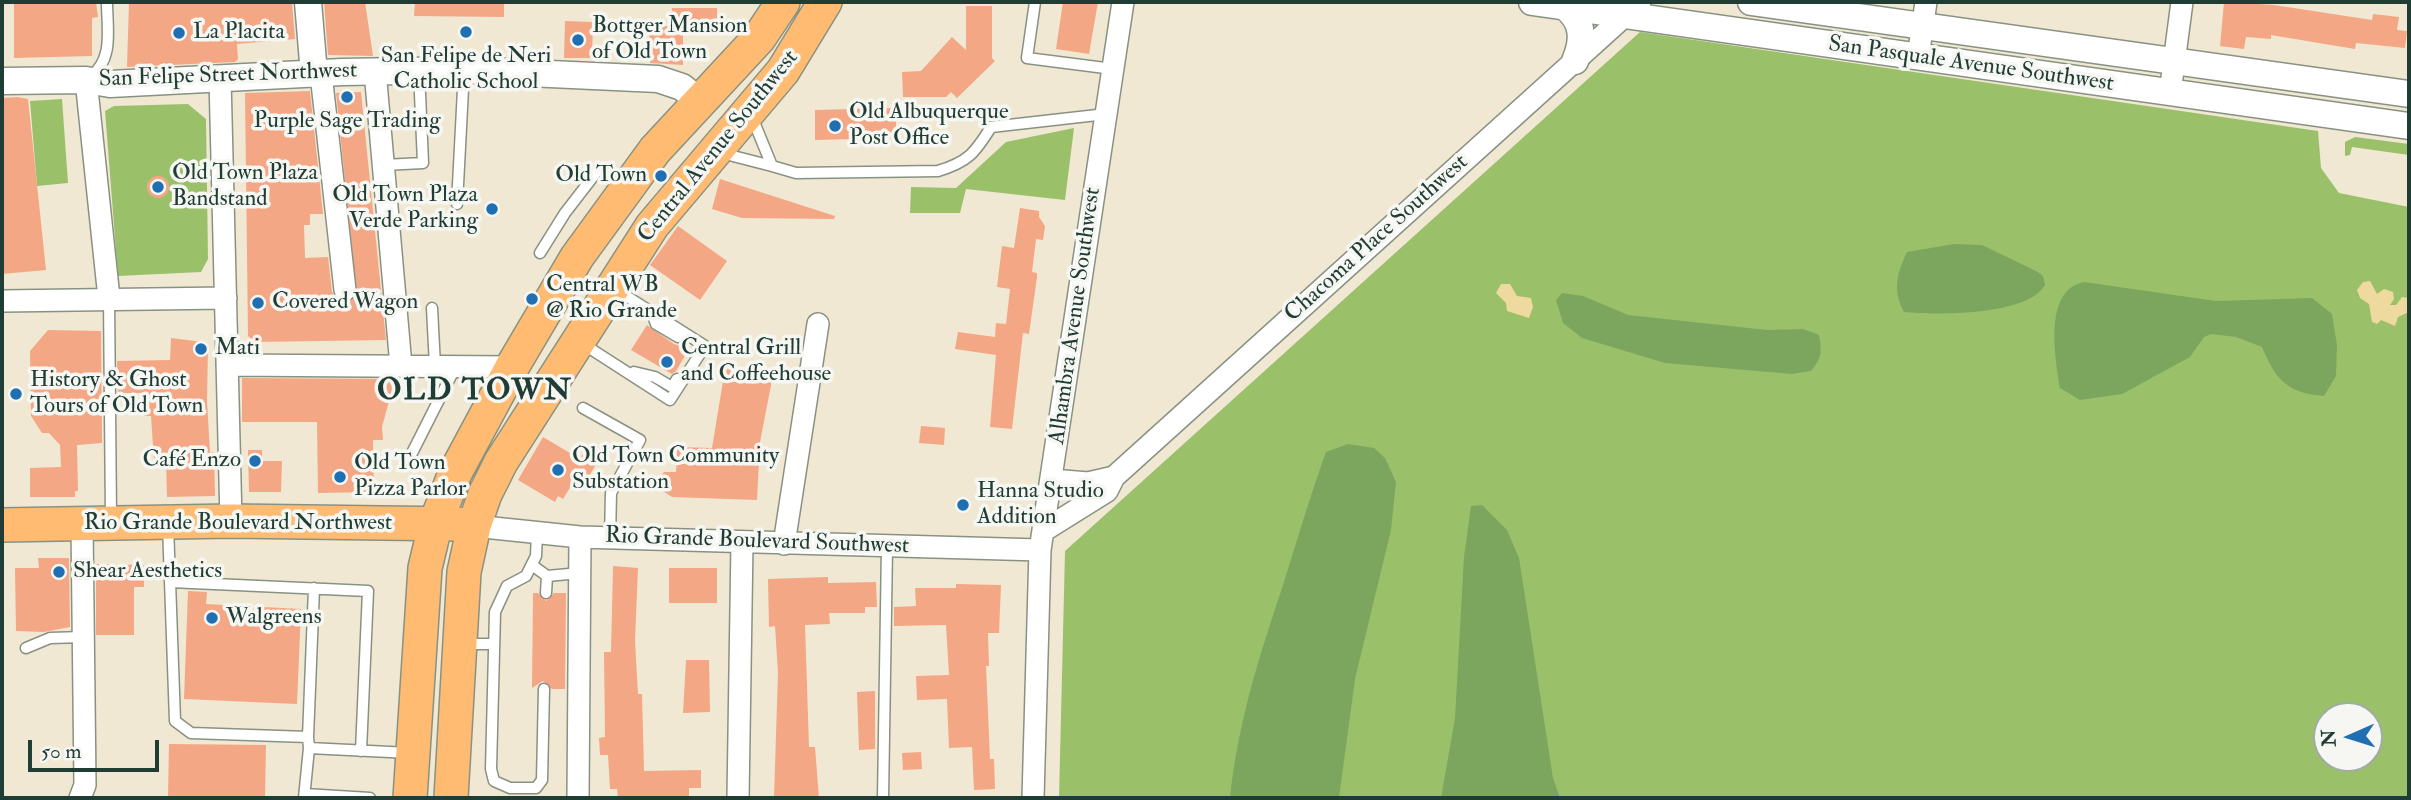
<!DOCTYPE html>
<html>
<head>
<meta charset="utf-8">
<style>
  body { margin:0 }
  #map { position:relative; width:2411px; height:800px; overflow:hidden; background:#f0e8d2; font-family:"IM FELL Double Pica",serif }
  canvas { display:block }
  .frame { position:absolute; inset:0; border:4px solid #1f3d34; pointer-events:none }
  .north { position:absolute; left:2313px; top:702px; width:70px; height:70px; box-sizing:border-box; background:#f6f6f2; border:2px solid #a0aca6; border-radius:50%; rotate:267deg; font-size:19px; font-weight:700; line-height:28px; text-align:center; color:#1f3d34 }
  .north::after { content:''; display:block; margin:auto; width:24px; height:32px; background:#1f6fb2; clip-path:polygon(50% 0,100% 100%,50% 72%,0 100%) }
  .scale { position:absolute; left:28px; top:740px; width:131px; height:32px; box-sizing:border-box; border:4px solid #1f3d34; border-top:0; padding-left:9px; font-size:21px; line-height:24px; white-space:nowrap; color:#1f3d34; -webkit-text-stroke:5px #f6f6f2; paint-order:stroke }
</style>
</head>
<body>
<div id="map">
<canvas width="2411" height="800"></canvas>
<div class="frame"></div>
<div class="north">N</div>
<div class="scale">50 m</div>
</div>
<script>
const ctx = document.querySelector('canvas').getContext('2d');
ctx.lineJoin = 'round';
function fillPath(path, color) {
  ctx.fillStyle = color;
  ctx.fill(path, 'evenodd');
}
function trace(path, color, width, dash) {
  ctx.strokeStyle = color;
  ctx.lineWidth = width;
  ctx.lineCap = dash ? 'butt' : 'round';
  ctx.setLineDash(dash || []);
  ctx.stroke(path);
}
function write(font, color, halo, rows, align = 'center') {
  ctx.font = font + ' "IM FELL Double Pica",serif';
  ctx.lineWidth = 7;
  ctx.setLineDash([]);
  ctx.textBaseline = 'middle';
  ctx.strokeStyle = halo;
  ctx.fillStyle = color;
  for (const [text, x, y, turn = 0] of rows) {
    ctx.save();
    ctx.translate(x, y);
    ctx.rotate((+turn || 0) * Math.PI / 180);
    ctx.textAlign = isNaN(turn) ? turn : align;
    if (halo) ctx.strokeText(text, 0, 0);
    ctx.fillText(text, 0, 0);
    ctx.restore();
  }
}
const green = new Path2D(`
  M1640,32L2318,131L2321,168L2339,193L2409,207V798H1059L1065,551ZM2327,716H2369V758H2327Z
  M62,99L68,183L37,186L30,101Z
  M188,104L206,119L208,259L201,272L118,276L105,111L114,106Z
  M1074,128L1065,200L966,189L960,213H910L911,187L956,188L1006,142Z
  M2355,137L2409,144V155L2352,147L2350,155L2345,156V142Z`);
const forest = new Path2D(`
  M1954,244L1982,245L2036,271L2043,276L2045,285C2028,316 1936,315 1904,312C1892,289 1897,274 1907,252Z
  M2084,282L2216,301L2312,298L2332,314L2337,345L2336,376L2324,396C2287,393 2276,380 2262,347L2236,337L2211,334L2204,337L2190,357L2122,394L2080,400L2060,388C2055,357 2043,290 2084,282Z
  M1562,293L1583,296L1628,315L1767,330L1803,329L1819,335C1822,351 1822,358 1811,371L1792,374L1665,363L1582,338L1563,323L1556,300Z
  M1348,444L1374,448L1385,458L1396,482L1391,530L1355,679L1339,798H1230C1238,722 1259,657 1283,585C1297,541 1310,496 1326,452Z
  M1482,505L1507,530L1519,558L1553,778L1560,798H1441L1455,718L1464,557L1471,506Z`);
const sand = new Path2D(`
  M2370,281L2377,294L2384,289L2393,292L2394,299L2390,305H2396L2402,297L2409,298V312L2398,317L2395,326L2381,320L2377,324L2372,322L2369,304L2360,298L2357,290L2363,282Z
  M1501,284H1510L1517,296L1531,298L1533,307L1529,318L1507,311L1506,303L1496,293Z`);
const building = new Path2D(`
  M14,2H96L98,17L92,18V56L14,58Z
  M129,2H292L295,39L237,44L238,59L235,62L127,67Z
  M324,2H365L373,56L328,55Z
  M415,2H504V17L414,16Z
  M1063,2H1098L1089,54L1056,49Z
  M2224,2L2274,5L2372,20L2373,14L2399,17L2397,30L2407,31L2405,48L2356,43L2355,49L2271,35V39L2246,37L2244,49L2220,46Z
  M966,6H992V58L995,61L957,98L951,92L946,97H903L902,72L921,71L952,37L966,50Z
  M672,8H717V21L712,26H671Z
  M565,21L593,22L592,58H564Z
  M660,26H683V65L650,63L649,35H660Z
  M310,91L323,214H310V225H304L305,258L328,257L332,292L339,302L347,303L357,296L336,93L361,92L386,340L254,342L248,336L245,93Z
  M17,97L28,99L46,270L2,274V98Z
  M896,108V138L815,140V110Z
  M147 187a11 11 0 1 1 22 0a11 11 0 1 1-22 0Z
  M720,179L835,216L834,219L742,218L712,209Z
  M1020,208L1039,211V217L1045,226L1043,240L1036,239L1032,272L1037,273V277L1029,334L1023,333L1012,429L990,427L996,355L955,349L958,332L995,337L996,323L1006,324L1010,289L997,287L1002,246L1014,248Z
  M678,226L727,261L700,300L650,265Z
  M647,325L674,344L689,349L676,371L672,374L631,350Z
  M48,330L101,331L102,443L77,445L78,491H75V497H30V468L61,467L60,445L49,433H42L31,416L30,351Z
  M171,338L203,342L208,348L207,401L210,452H214L215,496L167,497L166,461H154L151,416H144L143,393H118L117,361L170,360Z
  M725,369L773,375L760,442L757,500L672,497L655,486L664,472H676L677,447L712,448Z
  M242,378L395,379L382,427L383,440H373L374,492L318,493L317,422H242Z
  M921,426L945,428L944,445L919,443Z
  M543,437L580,459L585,450L599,459L580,492L571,486L563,499L558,496L555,502L518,480Z
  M248,450H262V461H282L281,492H249Z
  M38,558H69L70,627L44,632L16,631L15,568H39Z
  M96,564L144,565V587H134V635H96Z
  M613,566L638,568L635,641L638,694H642L644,771L701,770V788H689V798H618L617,789H610L608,755H600L599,738L605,737L604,652H611Z
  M669,568H717V603H669Z
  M828,577V583L876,582L877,607H865V613H829L830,624L805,625L809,747H815L819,798H774L778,673L775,626L769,627L768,579Z
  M956,584L1001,585L999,633H988L989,666H986L990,759H994L995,789L974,790L972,747L949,748L947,699L917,700L916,676L949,675L946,625L894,626V607L916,606L915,588H956Z
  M188,591L207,592L206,604L301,609L297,704L184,699Z
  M533,593H538L546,601L554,593H566L565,689H552L543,681L532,688Z
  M686,660H709L710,712L683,713Z
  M875,691V749L859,750L857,692Z
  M169,744L266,745L265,798H168Z
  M921,752L922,769L903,770L902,753Z`);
const service = new Path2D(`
  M1035,2L1027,58L1113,69
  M91,76C114,59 107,29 107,2
  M724,148L733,156L772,166L752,117
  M384,165L423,163L419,71
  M772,166L796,173L938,171C968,162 975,153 991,127L1106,114
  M457,204L464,70
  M540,253L565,213L599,169
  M109,298L111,518
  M432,308L435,366
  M652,313L656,324L678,337
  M580,342L670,400L705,346L615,289
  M634,372L655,377L672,387L677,379
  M583,408L640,440L611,493L610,538
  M410,457L456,366
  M168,525L175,721L191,733L308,737L309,748L410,753
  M537,533L536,556L526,576L507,586L495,612L491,769L494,781L510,788H536L542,780L544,689
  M532,565L547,576L546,593
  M547,576L580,573
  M170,582L368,591L361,751
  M463,644H494
  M26,648L50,638L83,637
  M308,737L314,588
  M305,794L370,798
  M304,798L309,748
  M883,798L887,547`);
const minor = new Path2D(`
  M1918,57L1926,2
  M375,71L401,366
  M321,74L345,290
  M220,78L231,521
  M86,80L109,298
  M2170,93L2182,2
  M2,301L226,298
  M227,365L512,367
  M1052,480L1088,483L1114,477
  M474,526L580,537L1040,550
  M1043,531L1107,491L1114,477L1640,2
  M784,544L818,324
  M80,798L85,785L82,525
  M578,798L580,537
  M738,798L742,543
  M1033,798L1040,550L1123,2`);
const tertiary = new Path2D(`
  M308,2L314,74
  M1532,2L2409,126
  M1751,2L2409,94
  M1564,6C1584,21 1584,40 1575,61
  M2,81L86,80L110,84L342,72L464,70L658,79L682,87L700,102`);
const primary = new Path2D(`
  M2,525L231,521L458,524
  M410,798L425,568L436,522L455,473L512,367L577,257L655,150L759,38L783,2
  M451,798L464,572L474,526L485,494L501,462L652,226L783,71L825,2`);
const markers = [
  [466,32,7,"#1f6fb2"],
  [179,33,7,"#1f6fb2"],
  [578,40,7,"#1f6fb2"],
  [347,97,7,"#1f6fb2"],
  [835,126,7,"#1f6fb2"],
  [661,176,7,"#1f6fb2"],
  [158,187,7,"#1f6fb2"],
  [492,209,7,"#1f6fb2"],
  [532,299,7,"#1f6fb2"],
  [258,303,7,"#1f6fb2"],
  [201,349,7,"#1f6fb2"],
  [667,362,7,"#1f6fb2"],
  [16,394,7,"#1f6fb2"],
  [255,461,7,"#1f6fb2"],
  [558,470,7,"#1f6fb2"],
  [340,477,7,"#1f6fb2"],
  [963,505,7,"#1f6fb2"],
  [59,572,7,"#1f6fb2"],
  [212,618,7,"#1f6fb2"]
];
const poiNames = [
  ["Bottger Mansion",592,27],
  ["of Old Town",592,53],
  ["La Placita",193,33],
  ["San Felipe de Neri",466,57,"center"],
  ["Catholic School",466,83,"center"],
  ["Old Albuquerque",849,113],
  ["Post Office",849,139],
  ["Purple Sage Trading",347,122,"center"],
  ["Old Town Plaza",172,174],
  ["Bandstand",172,200],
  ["Old Town",647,176,"right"],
  ["Old Town Plaza",478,196,"right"],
  ["Verde Parking",478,222,"right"],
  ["Central WB",546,286],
  ["@ Rio Grande",546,312],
  ["Covered Wagon",272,303],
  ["Mati",215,349],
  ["Central Grill",681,349],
  ["and Coffeehouse",681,375],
  ["History & Ghost",30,381],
  ["Tours of Old Town",30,407],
  ["Old Town Community",572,457],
  ["Substation",572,483],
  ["Café Enzo",241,461,"right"],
  ["Old Town",354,464],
  ["Pizza Parlor",354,490],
  ["Hanna Studio",977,492],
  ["Addition",977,518],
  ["Shear Aesthetics",73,572],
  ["Walgreens",226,618]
];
const streetNames = [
  ["San Pasquale Avenue Southwest",1971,65,8],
  ["San Felipe Street Northwest",228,76,-2],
  ["Central Avenue Southwest",719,147,-51],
  ["Chacoma Place Southwest",1377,239,-42],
  ["Alhambra Avenue Southwest",1076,316,-82],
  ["Rio Grande Boulevard Northwest",238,524],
  ["Rio Grande Boulevard Southwest",757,542,2]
];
const districtNames = [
  ["OLD TOWN",475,393]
];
fillPath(green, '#9bc06a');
fillPath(forest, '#7ca65e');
fillPath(sand, '#eeda9e');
fillPath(building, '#f4a784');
trace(service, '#889283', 13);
trace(minor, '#889283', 24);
trace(tertiary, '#889283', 29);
trace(primary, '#889283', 36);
trace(service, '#fff', 10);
trace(minor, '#fff', 21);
trace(tertiary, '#fff', 26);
trace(primary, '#ffbb71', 33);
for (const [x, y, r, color] of markers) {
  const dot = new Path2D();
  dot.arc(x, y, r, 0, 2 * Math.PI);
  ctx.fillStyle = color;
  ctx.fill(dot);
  trace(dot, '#f6f6f2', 2.5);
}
write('23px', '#1f3d34', '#f6f6f2', poiNames, 'left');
write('23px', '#1f3d34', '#f6f6f2', streetNames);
ctx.letterSpacing = '2px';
write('bold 30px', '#1f3d34', '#f6f6f2', districtNames);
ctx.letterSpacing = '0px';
</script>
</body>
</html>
